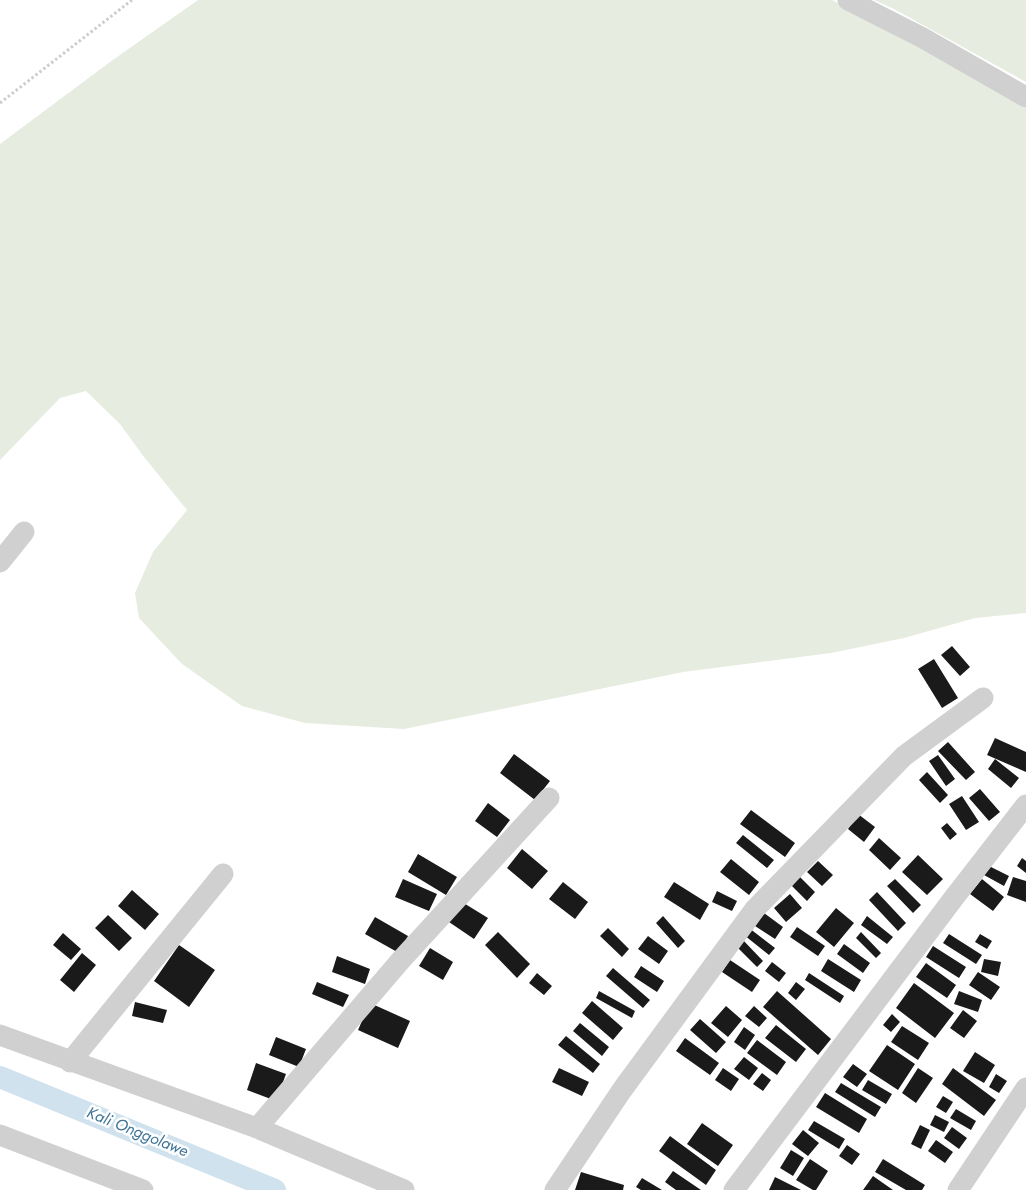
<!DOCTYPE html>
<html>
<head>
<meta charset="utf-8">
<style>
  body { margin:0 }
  canvas { display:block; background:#fff }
</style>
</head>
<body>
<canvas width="1026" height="1190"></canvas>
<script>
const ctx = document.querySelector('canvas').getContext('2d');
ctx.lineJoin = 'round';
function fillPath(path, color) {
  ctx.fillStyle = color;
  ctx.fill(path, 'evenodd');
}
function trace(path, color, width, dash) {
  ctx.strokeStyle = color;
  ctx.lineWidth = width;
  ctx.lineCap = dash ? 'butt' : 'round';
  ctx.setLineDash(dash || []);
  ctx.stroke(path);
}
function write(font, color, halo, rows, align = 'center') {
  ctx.font = font + ' Jost,sans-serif';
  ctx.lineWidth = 5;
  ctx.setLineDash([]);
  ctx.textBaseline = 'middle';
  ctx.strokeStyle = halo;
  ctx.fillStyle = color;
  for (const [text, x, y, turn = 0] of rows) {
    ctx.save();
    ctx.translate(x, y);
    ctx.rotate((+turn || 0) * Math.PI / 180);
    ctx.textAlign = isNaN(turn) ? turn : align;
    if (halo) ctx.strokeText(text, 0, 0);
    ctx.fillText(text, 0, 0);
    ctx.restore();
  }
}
const green = new Path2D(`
  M198,0H832C897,34 964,67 1026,108V613L975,618L904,638L831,653L683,672L404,729L305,723L242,706L182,664L139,618L135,593L153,552L187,510L144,457L120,424L86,391L60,398L0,460V144L110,62Z
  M874,0H1026V82L894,9Z`);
const canal = new Path2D(`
  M0,1077L275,1190`);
const building = new Path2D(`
  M952,646L970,667L960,676L941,655Z
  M934,659L958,698L942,708L918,669Z
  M995,738L1026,752V772L987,755Z
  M948,742L975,772L966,780L938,751Z
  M514,754L550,781L535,800L500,773Z
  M938,755L955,779L946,786L929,761Z
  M995,759L1019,778L1011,788L988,769Z
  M927,772L948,795L940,803L919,780Z
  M980,789L1000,812L989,821L969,798Z
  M962,796L979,822L966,830L949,804Z
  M488,803L510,820L497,837L475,821Z
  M751,810L795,843L785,857L740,824Z
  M858,814L875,827L864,842L848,829Z
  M947,823L957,834L950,840L941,828Z
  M743,835L774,860L767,868L736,843Z
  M879,838L901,858L890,870L869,850Z
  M522,849L548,871L532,889L507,868Z
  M418,854L457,877L446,895L408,872Z
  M918,855L943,879L927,895L902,872Z
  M1022,858L1026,861V873L1017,866Z
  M731,859L759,882L749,895L720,872Z
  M818,861L833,875L822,886L807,872Z
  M989,866L1009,876L1004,886L984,875Z
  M800,877L815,892L807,901L792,886Z
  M1013,877L1026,881V902L1007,895Z
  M403,879L437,894L429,911L395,897Z
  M895,879L921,905L913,913L887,886Z
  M982,879L1004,897L993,911L970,894Z
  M563,882L588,902L575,919L549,899Z
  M674,882L709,904L700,920L664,897Z
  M132,890L159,914L145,930L118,906Z
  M717,891L737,901L732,911L712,902Z
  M877,892L906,923L898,931L869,900Z
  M790,894L802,908L786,922L774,908Z
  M462,902L488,918L474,939L449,922Z
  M836,908L854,923L834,947L816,932Z
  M764,913L783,927L775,939L755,926Z
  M108,915L132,938L119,951L95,928Z
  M663,916L685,941L678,948L656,923Z
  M867,916L893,937L887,944L861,925Z
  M375,917L408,936L399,953L365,934Z
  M797,927L825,946L818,956L790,937Z
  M608,928L629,949L622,957L600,936Z
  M749,928L775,948L769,955L744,935Z
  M498,932L530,964L517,978L485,945Z
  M861,932L881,953L876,958L856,938Z
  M63,933L81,949L71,960L53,945Z
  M949,934L982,955L976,964L943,943Z
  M980,934L992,941L987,949L975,942Z
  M648,936L668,951L659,964L638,949Z
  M742,939L763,961L757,967L735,945Z
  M844,944L870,963L863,973L837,954Z
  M179,945L215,970L189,1007L154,981Z
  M933,946L966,967L959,978L926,957Z
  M430,948L453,962L443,980L419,966Z
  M82,953L96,965L74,992L60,980Z
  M337,956L370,969L365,984L332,972Z
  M828,959L861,980L854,992L821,971Z
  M984,959L1001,962L998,976L981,972Z
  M730,960L760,980L752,992L722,972Z
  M772,962L786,973L779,982L765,971Z
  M926,963L956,985L947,998L916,977Z
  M641,966L664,981L657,992L634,977Z
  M613,968L650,1000L643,1008L606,976Z
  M978,972L1000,987L991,1000L969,985Z
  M537,973L552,986L544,995L529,983Z
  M809,973L844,996L840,1003L805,980Z
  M317,982L349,995L343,1007L312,994Z
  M796,982L805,989L796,1000L788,993Z
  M914,983L954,1013L935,1038L896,1008Z
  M599,991L635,1011L632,1018L596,998Z
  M777,991L831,1039L818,1055L763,1007Z
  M959,991L982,1000L978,1012L954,1004Z
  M592,1001L623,1028L613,1040L582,1013Z
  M135,1002L167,1010L163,1023L132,1016Z
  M370,1003L410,1021L398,1048L358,1030Z
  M726,1006L742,1020L728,1037L711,1023Z
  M754,1006L767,1018L759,1027L745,1016Z
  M963,1010L977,1021L964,1038L950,1028Z
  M892,1014L900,1022L891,1032L883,1025Z
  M700,1019L726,1042L716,1053L690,1030Z
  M580,1023L609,1047L602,1056L573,1031Z
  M776,1025L806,1049L796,1062L765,1038Z
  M902,1026L929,1043L918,1060L891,1042Z
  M744,1027L755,1035L745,1050L734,1042Z
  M566,1036L600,1064L593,1073L558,1045Z
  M276,1037L306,1049L299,1067L269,1055Z
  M685,1038L719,1063L710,1075L676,1051Z
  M757,1040L786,1062L777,1075L747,1053Z
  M887,1045L915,1064L898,1090L869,1071Z
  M975,1052L995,1065L984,1083L963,1071Z
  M744,1057L758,1068L749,1080L734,1069Z
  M256,1063L286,1074L276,1101L247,1090Z
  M853,1064L867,1074L857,1087L843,1077Z
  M559,1068L589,1082L582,1096L552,1082Z
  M723,1068L739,1079L731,1091L715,1080Z
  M918,1068L933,1078L916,1103L902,1093Z
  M953,1068L996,1100L984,1116L942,1084Z
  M762,1073L771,1080L763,1091L753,1084Z
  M996,1074L1007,1081L999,1093L989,1087Z
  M868,1080L892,1094L886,1104L862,1090Z
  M841,1083L881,1107L875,1117L835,1092Z
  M825,1093L867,1119L859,1133L816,1107Z
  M943,1096L953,1102L946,1113L936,1107Z
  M956,1109L976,1121L971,1130L950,1118Z
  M935,1115L949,1122L944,1132L930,1125Z
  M814,1121L845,1139L839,1149L808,1130Z
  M702,1123L733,1145L718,1166L687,1144Z
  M920,1125L930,1130L921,1149L911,1144Z
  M952,1127L967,1138L959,1149L944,1138Z
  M803,1130L819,1143L808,1156L792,1144Z
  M670,1136L716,1170L706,1185L659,1151Z
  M936,1140L953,1152L945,1163L928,1151Z
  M847,1145L860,1154L852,1165L839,1156Z
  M791,1150L804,1158L793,1176L780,1168Z
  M810,1159L828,1171L816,1190H813L796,1180Z
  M883,1159L925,1185L922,1190H906L875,1172Z
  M673,1171L701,1190H676L665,1182Z
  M581,1172L624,1185L623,1190H575Z
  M873,1176L893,1190H863Z
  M775,1177L801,1190H769Z
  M642,1178L662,1190H641L636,1187Z`);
const path = new Path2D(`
  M0,103L132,0`);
const minor = new Path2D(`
  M848,0L923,38L1026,97
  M0,562L24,532
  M0,1035L257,1128L404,1190
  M70,1062L223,874
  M257,1128L401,960L549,798
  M0,1135L143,1190
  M555,1190L622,1090L755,909L904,756L983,698
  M734,1190L953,899L1026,805
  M958,1190L1026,1088`);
const waterNames = [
  ["Kali Onggolawe",137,1133,22]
];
fillPath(green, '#e6ecdf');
trace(canal, '#cfe2ee', 22);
fillPath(building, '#1a1a1a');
trace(path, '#cdcdcd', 3, [2.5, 2.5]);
trace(minor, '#d0d0d0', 21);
write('italic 16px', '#3f7597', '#fff', waterNames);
</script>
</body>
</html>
